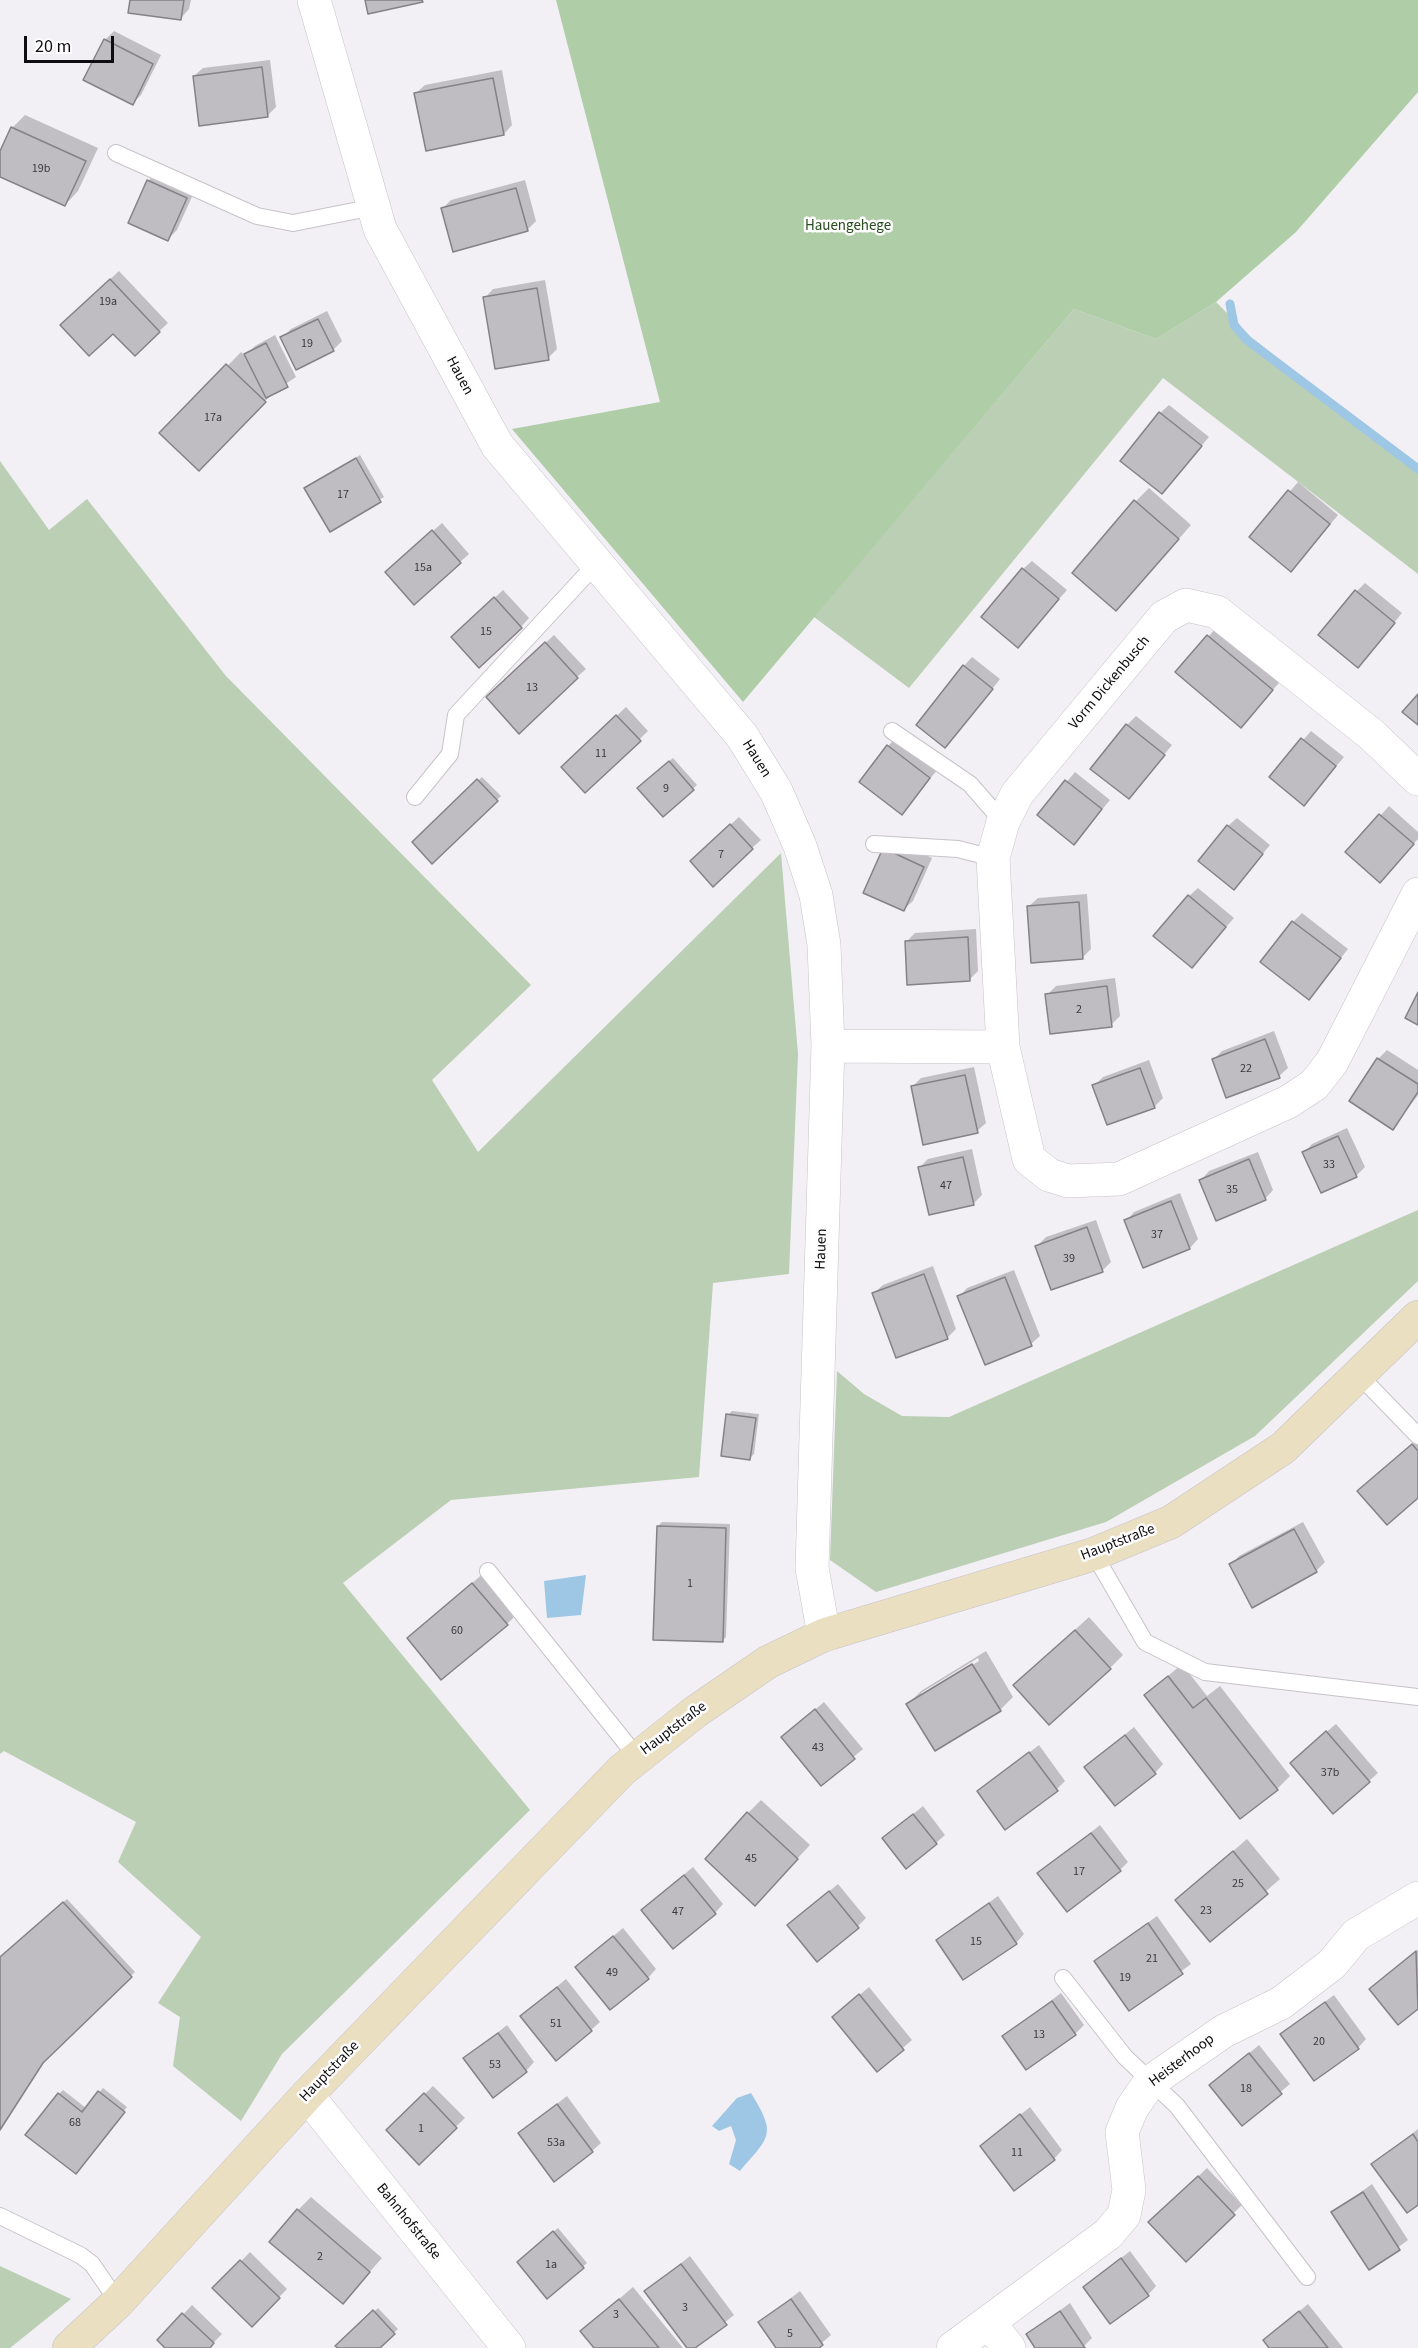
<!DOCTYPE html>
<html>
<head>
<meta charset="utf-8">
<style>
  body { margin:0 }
  #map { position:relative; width:1418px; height:2348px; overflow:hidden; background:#f2eff5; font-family:"Source Sans 3",sans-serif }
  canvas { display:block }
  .scale { position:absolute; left:24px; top:36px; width:90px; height:27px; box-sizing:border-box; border:3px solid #0e0d0f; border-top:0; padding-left:8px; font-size:18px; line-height:21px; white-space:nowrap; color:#0e0d0f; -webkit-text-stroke:4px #fefdfe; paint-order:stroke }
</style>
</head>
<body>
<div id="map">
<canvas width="1418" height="2348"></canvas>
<div class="scale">20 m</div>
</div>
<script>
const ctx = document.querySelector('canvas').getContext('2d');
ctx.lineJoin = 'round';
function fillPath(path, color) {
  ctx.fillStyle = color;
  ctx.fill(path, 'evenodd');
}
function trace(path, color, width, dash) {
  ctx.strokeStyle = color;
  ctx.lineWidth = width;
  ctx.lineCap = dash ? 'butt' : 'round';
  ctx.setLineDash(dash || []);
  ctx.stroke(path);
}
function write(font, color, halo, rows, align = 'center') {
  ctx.font = font + ' "Source Sans 3",sans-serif';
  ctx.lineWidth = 5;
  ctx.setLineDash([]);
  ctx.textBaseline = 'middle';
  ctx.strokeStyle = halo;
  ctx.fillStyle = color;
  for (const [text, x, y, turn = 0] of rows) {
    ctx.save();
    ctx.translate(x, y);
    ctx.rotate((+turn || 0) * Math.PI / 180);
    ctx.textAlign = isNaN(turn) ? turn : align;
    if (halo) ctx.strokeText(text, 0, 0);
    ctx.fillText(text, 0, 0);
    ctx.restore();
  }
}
const green = new Path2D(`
  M1216,302L1251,337L1418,468V574L1163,378L909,688L814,617L1074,309L1156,339Z
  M0,461L49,530L87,499L226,676L531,985L432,1080L478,1152L781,853L798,1054L789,1274L713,1283L699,1477L451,1500L343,1583L530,1810L282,2054L241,2121L173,2066L180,2017L158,2003L201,1937L118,1862L136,1822L4,1751L0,1754Z
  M1418,1210V1281L1255,1436L1106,1522L876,1592L830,1560L837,1371L864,1394L902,1416L949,1417Z
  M0,2266L71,2299L10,2348H0Z`);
const forest = new Path2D(`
  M556,0H1418V92L1296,232L1216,302L1156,339L1074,309L743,702L512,429L660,402Z`);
const water = new Path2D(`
  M586,1575L581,1615L547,1618L544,1581Z
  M751,2093C777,2135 770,2136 740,2171L729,2164L736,2140L731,2126L719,2131L712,2126L737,2098Z`);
const shadow = new Path2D(`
  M131,0H191L189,9L181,18Z
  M114,31L161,55L141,95L132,104L105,40Z
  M270,60L276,107L267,116L194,76L203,68Z
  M502,70L512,125L504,134L416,93L425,85Z
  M25,115L98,148L78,191L65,205L0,175V154L12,128Z
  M157,172L195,190L177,230L168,239L148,181Z
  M525,180L536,221L527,230L442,209L451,200Z
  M119,271L168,323L135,354L114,331L71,316Z
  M545,280L557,349L548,358L485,298L493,289Z
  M327,311L342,341L333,350L282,338L291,329Z
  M275,335L296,377L275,391L199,469L162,433L241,352L245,356L255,346Z
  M1169,405L1209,437L1162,492L1160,413Z
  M360,455L384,497L330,530L306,488Z
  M1298,482L1338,515L1300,561L1251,537Z
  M1149,488L1191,525L1129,596L1135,502Z
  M442,523L469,554L460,562L395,564Z
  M1032,561L1067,590L1026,637L1023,569Z
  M1365,583L1402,613L1366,657L1357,591Z
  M503,590L529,618L521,627L462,629Z
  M1221,622L1285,676L1241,726L1178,672Z
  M554,635L586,669L577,677L496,689Z
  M972,657L1000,679L954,738L964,666Z
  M626,707L648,731L586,791L563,767Z
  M1136,716L1172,745L1129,797L1127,725Z
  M1311,731L1344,757L1312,795L1271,777Z
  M897,737L938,769L902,813L888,746Z
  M673,758L697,785L663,815L639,788Z
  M1075,772L1110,800L1074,843L1039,815Z
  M482,777L501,796L432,862L414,843Z
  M1389,806L1418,832V839L1388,872L1348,852Z
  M739,817L761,840L752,848L700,853Z
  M1237,818L1270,845L1242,879L1228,826Z
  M893,840L932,858L913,901L904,909Z
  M1198,888L1234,918L1192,966L1189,896Z
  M1087,894L1091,949L1082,958L1029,906L1038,898Z
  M1302,913L1348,949L1309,998L1293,922Z
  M976,929L978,971L970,979L907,941L915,933Z
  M1115,978L1120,1016L1111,1025L1047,995L1056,986Z
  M1274,1031L1288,1068L1279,1076L1227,1096L1213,1060L1222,1051Z
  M1387,1050L1418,1070V1095L1393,1128L1378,1059Z
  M1149,1060L1163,1098L1154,1107L1094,1086L1103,1077Z
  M974,1067L986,1123L977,1131L912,1087L921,1078Z
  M1347,1128L1365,1167L1356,1176L1304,1153L1312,1144Z
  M972,1149L982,1195L973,1204L920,1167L928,1159Z
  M1258,1152L1273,1190L1265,1199L1201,1180L1209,1171Z
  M1180,1193L1198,1239L1190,1248L1144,1266L1126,1221L1134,1212Z
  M1096,1220L1111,1262L1102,1271L1037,1246L1046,1237Z
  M933,1266L956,1329L947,1338L874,1293L883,1285Z
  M1014,1270L1040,1336L1031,1344L959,1297L967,1288Z
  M732,1411L759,1414L754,1454L750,1458L728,1415Z
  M1418,1439V1496L1368,1482Z
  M662,1522L730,1524L726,1637L722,1641L658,1526Z
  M1303,1522L1325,1562L1316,1571L1231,1565L1239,1556Z
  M486,1571L520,1611L507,1624L409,1638Z
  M1089,1617L1123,1655L1110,1668L1029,1672Z
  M986,1651L1013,1697L1000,1710L908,1704L921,1691ZM978,1658L979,1661L921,1697V1693Z
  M1182,1664L1207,1696L1220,1686L1290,1776L1277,1789L1146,1695Z
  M824,1702L863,1749L821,1784L783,1737Z
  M1336,1724L1378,1773L1369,1781L1300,1754Z
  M1134,1727L1163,1764L1155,1773L1086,1767Z
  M1039,1745L1065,1781L1057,1789L979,1791Z
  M761,1800L810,1845L768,1890L748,1813Z
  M923,1806L945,1835L936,1843L884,1838Z
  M1100,1825L1128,1862L1120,1870L1039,1874Z
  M1247,1839L1280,1879L1210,1940L1177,1900Z
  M693,1867L723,1904L715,1913L651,1902Z
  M838,1884L866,1918L858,1926L798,1917Z
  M998,1896L1024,1934L1016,1943L938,1940Z
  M67,1899L135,1972L46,2058L0,2130V1959Z
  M1157,1916L1191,1964L1130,2009L1096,1961Z
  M623,1928L656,1969L648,1978L586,1959Z
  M1418,1950V2007L1398,2023L1379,1981Z
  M566,1979L600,2022L591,2030L531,2008Z
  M869,1987L912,2040L877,2070L834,2017Z
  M1061,1993L1084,2025L1075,2034L1004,2036Z
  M1334,1995L1366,2039L1358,2048L1282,2034Z
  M507,2025L534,2062L526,2071L465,2059Z
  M1259,2045L1290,2084L1243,2123L1211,2085Z
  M433,2086L465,2118L419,2162L388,2130Z
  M103,2088L127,2107L79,2168L59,2094L63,2090L86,2108Z
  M567,2096L601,2143L592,2151L520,2133Z
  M1030,2107L1062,2150L1054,2159L982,2146Z
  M1418,2129V2203L1373,2164Z
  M1207,2168L1242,2205L1186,2259L1151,2222Z
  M1372,2184L1408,2240L1370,2268L1333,2212Z
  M311,2197L382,2258L343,2302L298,2210Z
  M558,2228L587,2263L548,2297L522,2258Z
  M1130,2251L1156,2286L1148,2295L1085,2287Z
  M250,2252L287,2289L252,2325L215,2288Z
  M690,2256L734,2315L693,2348H689L646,2291Z
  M633,2287L683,2348H596L582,2331Z
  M800,2291L831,2335L816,2348H777L760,2322Z
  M1070,2303L1092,2338L1082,2348H1037L1028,2334Z
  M1308,2304L1343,2348H1271L1265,2340Z
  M192,2305L222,2334L208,2348H167L159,2340Z
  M378,2308L398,2329L378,2348H340L338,2346Z`);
const stream = new Path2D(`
  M1230,304L1234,325L1247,340L1418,469`);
const building = new Path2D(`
  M130,0H184L181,20L128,13Z
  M365,0H422L423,2L368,14Z
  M104,39L153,64L133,105L83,80Z
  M262,67L268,117L199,126L193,76Z
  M493,78L504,135L426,151L414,93Z
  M11,127L86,161L65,206L0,177V151Z
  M147,180L187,198L168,241L128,223Z
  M516,188L528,231L453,252L441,208Z
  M110,279L160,332L135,356L113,334L89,356L60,325Z
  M537,288L549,360L495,369L483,297Z
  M318,319L334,351L296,370L280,337Z
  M266,343L288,387L266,398L244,354Z
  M226,364L266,402L199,471L159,433Z
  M1159,412L1202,446L1162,494L1120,461Z
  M356,458L381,502L330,532L304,488Z
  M1288,490L1330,524L1291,572L1249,537Z
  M1134,500L1179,539L1116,611L1072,573Z
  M432,530L461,563L414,605L385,572Z
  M1022,568L1059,599L1018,648L981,617Z
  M1355,590L1395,623L1358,668L1318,635Z
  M494,597L522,628L479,668L451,637Z
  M1207,635L1273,690L1241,728L1175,672Z
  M545,642L578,678L519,734L486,697Z
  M963,665L993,689L945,748L916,725Z
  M1418,694V725L1402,712Z
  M616,715L641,741L585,793L561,767Z
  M1126,724L1165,755L1129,799L1090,769Z
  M1301,738L1336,766L1304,806L1269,777Z
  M887,745L930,778L902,815L859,782Z
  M669,761L694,790L663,817L637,788Z
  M477,779L498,801L432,864L412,842Z
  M1065,780L1102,809L1074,845L1037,815Z
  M1379,814L1414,844L1380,883L1345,852Z
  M730,824L753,849L713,887L690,861Z
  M1227,825L1263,854L1234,890L1198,861Z
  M883,848L924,867L904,911L863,893Z
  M1188,895L1226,927L1192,968L1153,936Z
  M1079,902L1083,959L1031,963L1027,906Z
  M1292,921L1341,958L1309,1000L1260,962Z
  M968,937L970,981L907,985L905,941Z
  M1107,986L1112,1027L1050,1034L1045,994Z
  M1418,992V1025L1405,1018Z
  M1265,1039L1280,1078L1226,1098L1212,1059Z
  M1377,1058L1418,1084V1092L1393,1130L1349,1101Z
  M1140,1068L1155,1108L1107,1125L1092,1085Z
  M965,1075L978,1133L923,1145L911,1086Z
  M1338,1136L1357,1177L1321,1193L1302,1152Z
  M963,1157L974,1205L929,1215L918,1167Z
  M1249,1159L1266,1200L1216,1221L1199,1180Z
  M1171,1201L1190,1249L1143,1268L1124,1220Z
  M1087,1227L1103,1272L1051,1290L1035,1246Z
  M924,1274L948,1339L896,1358L872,1293Z
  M1005,1277L1032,1346L985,1365L957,1296Z
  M726,1414L756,1418L750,1460L721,1456Z
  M1412,1444L1418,1451V1498L1387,1525L1357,1491Z
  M657,1526L726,1528L723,1642L653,1640Z
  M1294,1529L1317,1572L1252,1608L1229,1564Z
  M472,1583L508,1625L441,1680L407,1638Z
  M1075,1630L1111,1669L1049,1725L1013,1685Z
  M972,1664L1001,1711L935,1751L906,1704Z
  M1168,1676L1193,1708L1206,1698L1278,1790L1240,1819L1144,1695Z
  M815,1709L855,1759L821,1786L781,1737Z
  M1326,1731L1370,1782L1333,1814L1290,1763Z
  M1125,1735L1156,1774L1115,1806L1084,1767Z
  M1029,1752L1058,1791L1005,1830L977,1791Z
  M747,1812L798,1859L755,1906L705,1859Z
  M913,1814L937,1844L906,1869L882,1838Z
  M1091,1833L1121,1871L1067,1912L1037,1873Z
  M1233,1851L1268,1894L1210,1942L1175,1900Z
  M684,1875L716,1914L673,1949L641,1910Z
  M829,1891L859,1928L817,1962L787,1925Z
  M63,1902L132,1977L43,2063L0,2130V1957Z
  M989,1903L1017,1944L963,1980L936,1940Z
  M1148,1923L1183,1974L1129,2011L1094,1961Z
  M613,1936L649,1979L610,2010L575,1967Z
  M1416,1951L1418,2009L1398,2025L1369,1989Z
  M557,1987L592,2031L556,2061L520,2016Z
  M859,1994L904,2050L877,2072L832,2017Z
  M1052,2001L1076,2035L1026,2070L1002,2036Z
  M1325,2002L1359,2049L1314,2081L1280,2034Z
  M498,2033L527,2072L493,2098L463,2058Z
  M1249,2053L1282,2094L1242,2126L1209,2085Z
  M98,2091L125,2112L76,2174L25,2135L58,2093L82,2112Z
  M424,2093L457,2128L419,2165L386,2130Z
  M557,2104L593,2152L554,2182L518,2133Z
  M1020,2114L1055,2160L1014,2191L980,2146Z
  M1413,2134L1418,2142V2205L1407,2213L1371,2164Z
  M1198,2176L1235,2215L1186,2262L1148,2222Z
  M1363,2192L1400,2250L1369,2270L1331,2212Z
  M297,2209L370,2272L343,2304L269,2242Z
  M553,2231L584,2268L547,2299L517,2262Z
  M1121,2258L1149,2296L1110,2324L1083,2287Z
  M240,2260L280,2298L252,2327L212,2288Z
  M681,2264L727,2325L695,2348H687L644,2291Z
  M619,2299L659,2348H594L580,2331Z
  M791,2299L823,2345L819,2348H776L758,2322Z
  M373,2310L395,2334L380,2348H338L335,2346Z
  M1060,2311L1085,2348H1035L1026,2334Z
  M1299,2311L1328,2348H1269L1263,2340Z
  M182,2313L214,2343L210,2348H165L157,2340Z`);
const service = new Path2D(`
  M116,153L257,216L293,223L374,207
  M892,731L970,784L1003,822
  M415,797L450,754L456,715L597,563
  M874,844L958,849L993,858
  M1359,1375L1418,1436
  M1094,1554L1145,1642L1205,1672L1418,1697
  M488,1571L637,1757
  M1063,1978L1125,2057L1177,2106L1307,2277
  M0,2216L80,2255L92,2264L118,2302`);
const minor = new Path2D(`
  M314,0L380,229L497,445L742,736L776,791L800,846L816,895L824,945L828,1046L812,1568L824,1635
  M1418,779L1372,735L1217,612L1186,605L1164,617L1017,794L1003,822L993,858L1003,1047L1029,1159L1049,1175L1068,1181L1119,1179L1288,1102L1314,1085L1332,1062L1418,894
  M828,1046L1003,1047
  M307,2095L509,2348
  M989,2323L1009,2348
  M953,2348L1108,2234L1124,2215L1129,2190L1122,2132L1132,2108L1150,2082L1224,2031L1281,2003L1332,1964L1356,1935L1418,1898`);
const secondary = new Path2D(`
  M69,2348L118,2302L307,2095L622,1770L695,1712L768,1662L824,1635L1094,1554L1171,1522L1283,1448L1418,1317`);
const numberNames = [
  ["19b",41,169],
  ["19a",108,302],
  ["19",307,344],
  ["17a",213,418],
  ["17",343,495],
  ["15a",423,568],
  ["15",486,632],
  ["13",532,688],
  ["11",601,754],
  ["9",666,789],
  ["7",721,855],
  ["2",1079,1010],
  ["22",1246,1069],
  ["33",1329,1165],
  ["47",946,1186],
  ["35",1232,1190],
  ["37",1157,1235],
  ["39",1069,1259],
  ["1",690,1584],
  ["60",457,1631],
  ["43",818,1748],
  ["37b",1330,1773],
  ["45",751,1859],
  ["17",1079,1872],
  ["25",1238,1884],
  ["23",1206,1911],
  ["47",678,1912],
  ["15",976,1942],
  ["21",1152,1959],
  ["49",612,1973],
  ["19",1125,1978],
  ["51",556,2024],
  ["13",1039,2035],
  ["20",1319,2042],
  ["53",495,2065],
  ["18",1246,2089],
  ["68",75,2123],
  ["1",421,2129],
  ["53a",556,2143],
  ["11",1017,2153],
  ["2",320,2257],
  ["1a",551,2265],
  ["3",685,2308],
  ["3",616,2315],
  ["5",790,2334]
];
const parkNames = [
  ["Hauengehege",848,227]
];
const streetNames = [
  ["Hauen",459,376,62],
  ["Vorm Dickenbusch",1110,683,-50],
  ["Hauen",756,759,58],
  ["Hauen",822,1249,-88],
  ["Hauptstraße",1118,1543,-21],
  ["Hauptstraße",674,1729,-37],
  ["Heisterhoop",1182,2061,-37],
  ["Hauptstraße",330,2072,-46],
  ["Bahnhofstraße",408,2222,51]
];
fillPath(green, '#bbcfb5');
fillPath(forest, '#afcda7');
fillPath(water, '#9ec7e5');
fillPath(shadow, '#0003');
trace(stream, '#9ec7e5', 9);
fillPath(building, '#c0bdc2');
trace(building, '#848187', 1.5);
trace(service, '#c6c3c9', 18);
trace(minor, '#c6c3c9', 34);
trace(secondary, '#c6c3c9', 34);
trace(service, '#fff', 16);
trace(minor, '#fff', 33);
trace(secondary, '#ebdfc1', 33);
write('12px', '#3a393c', null, numberNames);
write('15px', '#264d1b', '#fefdfe', parkNames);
write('15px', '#0e0d0f', '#fefdfe', streetNames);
</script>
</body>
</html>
